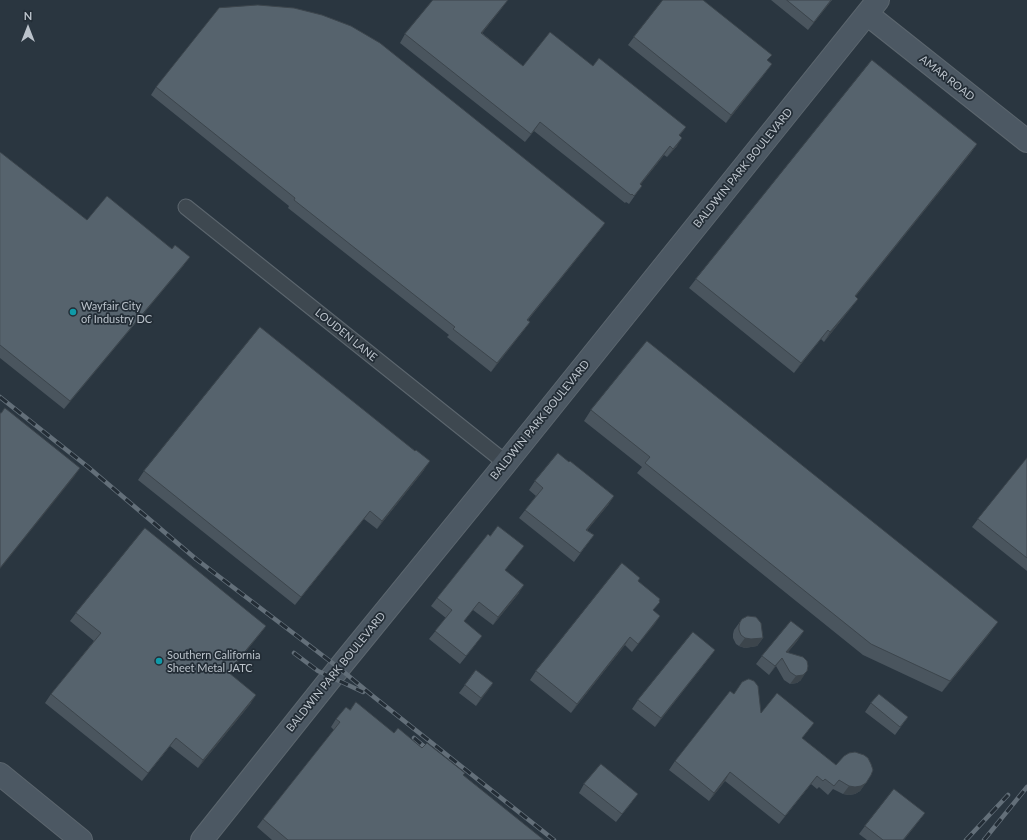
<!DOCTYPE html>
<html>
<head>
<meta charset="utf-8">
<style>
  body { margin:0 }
  #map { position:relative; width:1027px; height:840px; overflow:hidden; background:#2a3640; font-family:Lato,sans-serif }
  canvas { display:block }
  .north { position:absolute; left:8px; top:8px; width:40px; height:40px; -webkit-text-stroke:3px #232d36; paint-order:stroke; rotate:0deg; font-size:11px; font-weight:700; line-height:16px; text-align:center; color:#bbc3cb }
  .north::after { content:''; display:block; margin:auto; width:14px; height:18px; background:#bbc3cb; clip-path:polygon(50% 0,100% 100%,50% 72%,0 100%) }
</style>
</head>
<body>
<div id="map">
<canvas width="1027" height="840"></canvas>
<div class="north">N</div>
</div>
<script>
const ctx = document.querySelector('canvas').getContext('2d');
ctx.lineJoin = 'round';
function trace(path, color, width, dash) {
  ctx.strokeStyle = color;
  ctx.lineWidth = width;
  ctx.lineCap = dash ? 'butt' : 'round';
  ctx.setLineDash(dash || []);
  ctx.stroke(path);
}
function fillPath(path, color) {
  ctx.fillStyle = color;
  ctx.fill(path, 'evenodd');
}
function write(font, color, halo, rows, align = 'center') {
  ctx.font = font + ' Lato,sans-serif';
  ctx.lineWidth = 3.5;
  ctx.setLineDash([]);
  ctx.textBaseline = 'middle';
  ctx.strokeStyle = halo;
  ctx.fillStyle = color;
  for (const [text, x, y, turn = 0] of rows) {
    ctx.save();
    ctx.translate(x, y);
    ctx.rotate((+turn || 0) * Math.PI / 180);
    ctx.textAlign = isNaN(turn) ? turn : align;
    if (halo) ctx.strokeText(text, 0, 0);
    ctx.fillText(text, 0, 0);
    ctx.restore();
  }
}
const street = new Path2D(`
  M186,207L506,463`);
const secondary = new Path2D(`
  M867,14L1027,141
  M0,774L81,840
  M202,840L339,668L506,463L878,0`);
const rail = new Path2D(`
  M0,397L88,467L196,559L339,668L374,697L554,840
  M294,653L318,671L363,692
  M414,738L432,753
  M966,840L1008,795
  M984,840L1027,787`);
const wall = new Path2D(`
  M771,0H832L808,30Z
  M502,8L482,33L523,66H593L686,127L680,135L677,146L667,157L664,155L640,185L636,194L629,204L626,202L625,203L534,131L525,142L400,43L405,34Z
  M634,37L767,61L766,72L726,123L628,45Z
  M156,87L605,223L599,231L528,320L530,322L524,330L491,372L447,337L449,335L288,208L289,206L151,95Z
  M977,144L970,154L855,297L858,299L851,308L824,342L821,339L794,373L689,288L696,279Z
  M0,152L87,220L184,265L64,409L0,358Z
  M591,410L990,633L942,692L863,655L637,473L642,467L584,421Z
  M1027,458V571L972,527L978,519Z
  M569,462L614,496L608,505L587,530L594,535L574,562L519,518L536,496L529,490L535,481Z
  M424,470L377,529L364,519L295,605L138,480L144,471Z
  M490,536L524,546L505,570L519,593L493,625L473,610L464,621L476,644L460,664L429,639L446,618L431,606L437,598Z
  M638,581L654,611L660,616L632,652L625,645L571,713L530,680L536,671Z
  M76,613L266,626L260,634L229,672L251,703L198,768L170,746L142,781L45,703L51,694L94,641L70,621Z
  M742,619L763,638L757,646L745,648L739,646L736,644L733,638V634L734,630Z
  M798,640L787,653L801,680L797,683L790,684L784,680L776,666L769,675L756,664L762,656Z
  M715,650L709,658L655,727L632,709L638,700Z
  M493,683L476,706L459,693L465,685Z
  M871,703L908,717L895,735L865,712Z
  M350,710L422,748L463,775L544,840H272L257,827L263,819L334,730L331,727L336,719Z
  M761,713L808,731L802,738L836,765L871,775L860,791L855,794L849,795L843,794L833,789L828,795L819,787L817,789L811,784L779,824L725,781L709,801L669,770L675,761Z
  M584,784L632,802L616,822L579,793Z
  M925,813L904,840H867L859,834L865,826Z`);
const shadedWall = new Path2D(`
  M508,0L502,8L476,41L481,33Z
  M831,0L829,4L808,30L814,22Z
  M772,64L766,72L726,123L731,115Z
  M540,122L534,131L525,142Z
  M682,138L677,146L667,157L673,149Z
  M977,144L970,154L848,306L855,296Z
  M670,146L664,155L634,193L640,184Z
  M605,223L599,231L521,328L527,320Z
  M190,257L184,265L64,409L70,401Z
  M858,299L851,308L824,342L830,332Z
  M530,322L524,330L491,372L497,363Z
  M828,330L821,339L794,373L801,363Z
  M430,461L424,470L377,529L382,521Z
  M80,468L74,477L0,569V568Z
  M614,496L608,505L581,538L586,530Z
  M370,511L364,519L295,605L301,597Z
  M524,585L519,593L493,625L498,617Z
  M660,616L655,624L632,652L638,644Z
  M998,622L990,633L942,692L950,681Z
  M266,626L260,634L223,680L228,672Z
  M804,631L798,640L781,661L786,652Z
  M630,637L625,645L571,713L577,704Z
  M745,638H763L757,646L745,648L739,646Z
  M715,650L709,658L655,727L661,718Z
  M782,658L776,666L769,675L775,666Z
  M807,671L801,680L797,683L790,684L796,676Z
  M493,683L487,692L476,706L481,698Z
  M256,695L251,703L198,768L203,760Z
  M176,738L170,746L142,781L148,773Z
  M730,772L725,781L709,801L714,793Z
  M817,776L811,784L779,824L785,816Z
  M866,783L860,791L855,794L849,795L843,794L849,786Z
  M925,813L919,821L904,840H903Z`);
const building = new Path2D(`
  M433,0H508L481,33L523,66L550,32L593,66L599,58L686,127L679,135L682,138L673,149L670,146L640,184L642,186L634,196L632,194L631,195L540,122L531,134L405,34Z
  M663,0H703L772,55L767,60L772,64L731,115L634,37Z
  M787,0H831L814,22Z
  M258,5L294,8L322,15L351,26L380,43L605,223L527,320L530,322L497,363L453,329L455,327L294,200L295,198L156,87L219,8Z
  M872,60L977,144L855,296L858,299L830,332L828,330L801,363L696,279Z
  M0,152L87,220L107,196L172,249L175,245L190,257L70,401L0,345Z
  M260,327L415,451L416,450L430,461L382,521L370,511L301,597L144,471Z
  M647,341L998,622L950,681L871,644L645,463L650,457L591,410Z
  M5,408L80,468L0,568V413H1Z
  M558,453L569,462L570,461L614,496L586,530L594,535L580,553L525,510L543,488L535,481Z
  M1027,458V558L978,519Z
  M498,526L524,546L505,570L524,585L498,617L479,602L464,621L482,636L466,656L435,631L452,610L437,598L488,534L490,536Z
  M145,528L266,626L228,672L256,695L203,760L176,738L148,773L51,694L101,633L76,613Z
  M622,563L640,578L638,581L660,599L659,601L660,602L653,610L660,616L638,644L630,637L577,704L536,671Z
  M748,616L756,617L761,623L763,638L751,639L745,638L741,635L739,630V626L740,622L742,619Z
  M791,621L804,631L786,652L803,657L807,661L808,666L807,671L803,675L796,676L790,672L782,658L775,666L762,656Z
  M693,632L715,650L661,718L638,700Z
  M476,670L493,683L481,698L465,685Z
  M749,679L754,681L758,686L761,713L777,693L814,723L802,738L836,765L844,756L849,753L855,752L864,755L868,758L871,764L873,770L871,775L866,783L861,786L855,787L849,786L839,780L834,786L825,779L823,781L817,776L785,816L730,772L714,793L675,761L730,691L734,694L742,682L746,680Z
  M879,694L908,717L900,727L871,703Z
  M356,702L394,733L398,728L422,748L427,743L465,773L463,775L544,840H288L263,819L340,722L336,719L346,707L350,710Z
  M601,764L638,794L622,814L584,784Z
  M894,789L925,813L903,840H883L865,826Z`);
const markers = [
  [73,312,4,"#0f9aa8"],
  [159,661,4,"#0f9aa8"]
];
const streetNames = [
  ["AMAR ROAD",947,78,38],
  ["BALDWIN PARK BOULEVARD",743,168,-51],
  ["LOUDEN LANE",346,335,39],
  ["BALDWIN PARK BOULEVARD",540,420,-51],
  ["BALDWIN PARK BOULEVARD",336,672,-51]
];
const poiNames = [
  ["Wayfair City",81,306],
  ["of Industry DC",81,319],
  ["Southern California",167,655],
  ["Sheet Metal JATC",167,668]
];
trace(street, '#5c666e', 17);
trace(secondary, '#5c666e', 24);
trace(street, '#3e4850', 15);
trace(secondary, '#4c5863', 22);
trace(rail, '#636f79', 4.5);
trace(rail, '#232d36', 3, [9]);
fillPath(wall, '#4a555e');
fillPath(shadedWall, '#3c454c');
fillPath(building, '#56636d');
trace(building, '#3c454c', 1);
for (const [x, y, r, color] of markers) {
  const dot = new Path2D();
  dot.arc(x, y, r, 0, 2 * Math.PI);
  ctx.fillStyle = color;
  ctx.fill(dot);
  trace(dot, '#232d36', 1.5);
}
write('11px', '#bbc3cb', '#232d36', streetNames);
write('11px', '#bbc3cb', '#232d36', poiNames, 'left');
</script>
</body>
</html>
